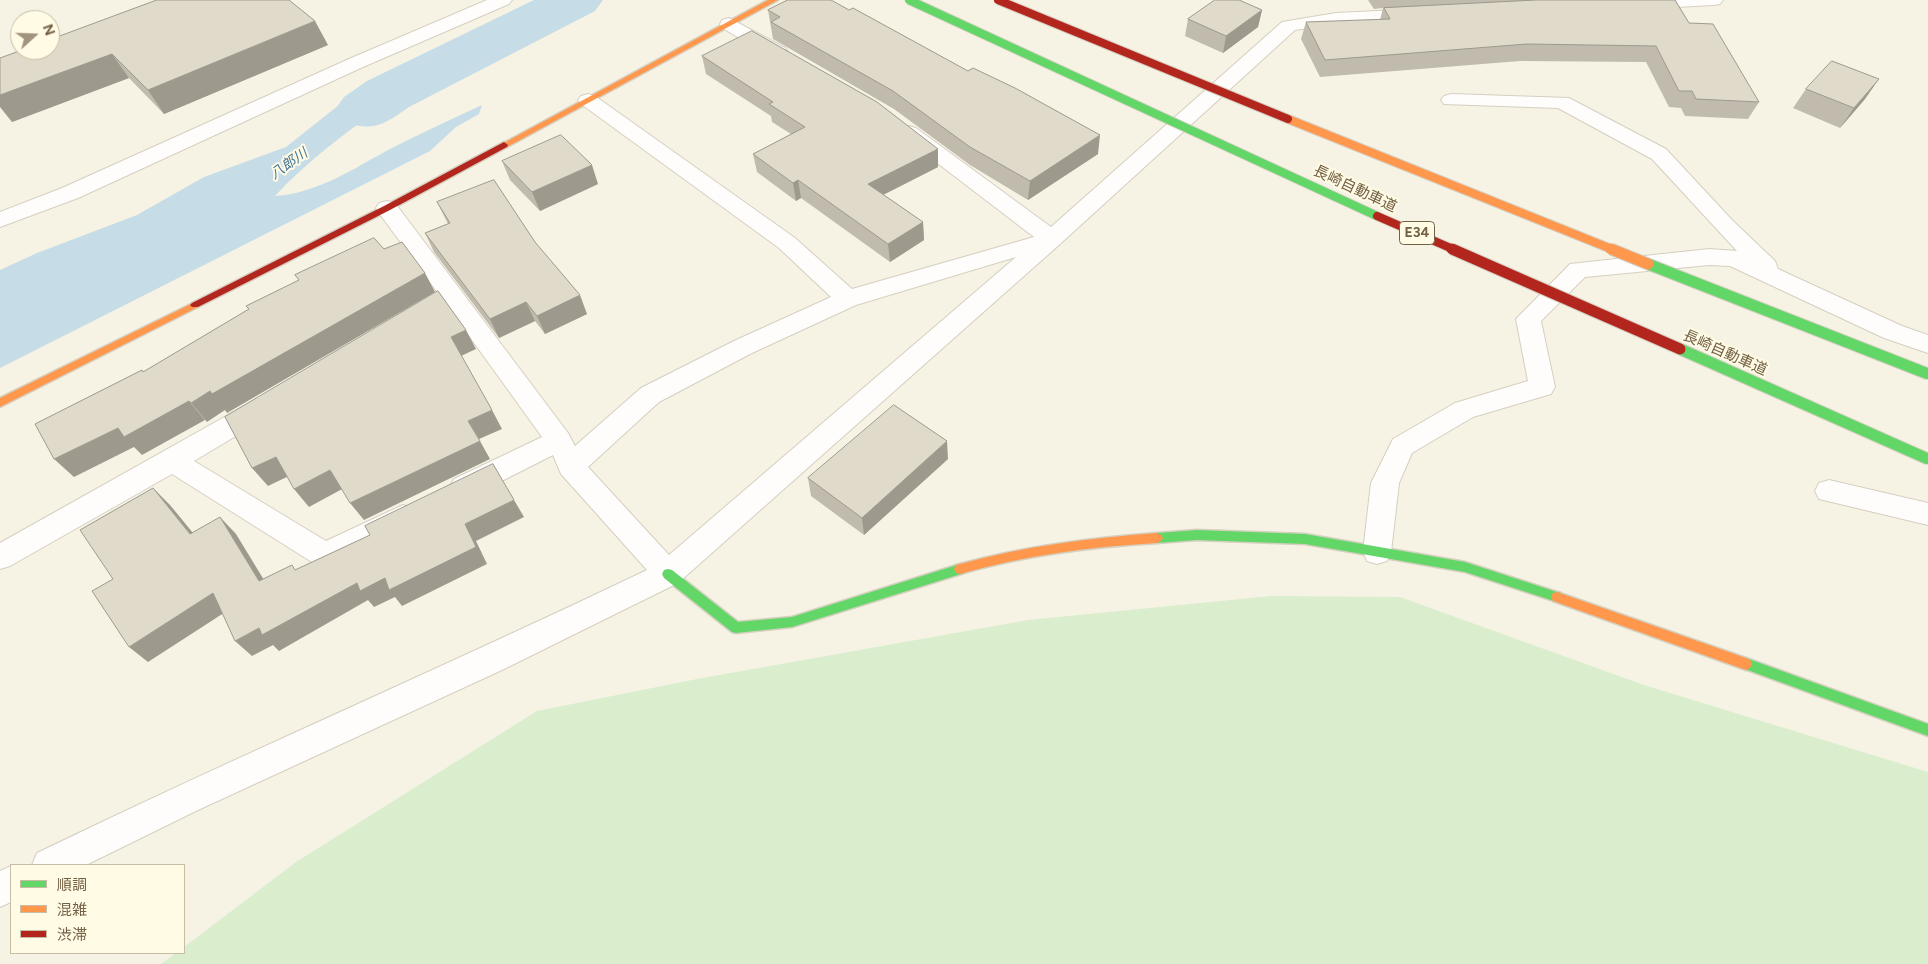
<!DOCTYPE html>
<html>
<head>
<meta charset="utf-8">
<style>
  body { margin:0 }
  #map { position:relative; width:1928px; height:964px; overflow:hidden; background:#f6f3e5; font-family:Figtree,"Noto Sans JP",sans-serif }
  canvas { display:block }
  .legend { position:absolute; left:10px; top:864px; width:175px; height:90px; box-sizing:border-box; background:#fffbe5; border:1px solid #c7bda5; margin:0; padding:6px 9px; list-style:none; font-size:15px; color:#736145 }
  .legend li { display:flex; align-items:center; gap:10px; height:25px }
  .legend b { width:25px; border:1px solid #c7bda5 }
  .north { position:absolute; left:10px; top:10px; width:50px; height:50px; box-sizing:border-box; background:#fffbe5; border:1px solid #c7bda5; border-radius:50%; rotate:70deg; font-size:14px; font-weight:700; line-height:20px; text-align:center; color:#736145 }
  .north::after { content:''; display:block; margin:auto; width:18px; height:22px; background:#a1947d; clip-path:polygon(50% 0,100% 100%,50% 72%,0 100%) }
</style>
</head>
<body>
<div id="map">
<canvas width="1928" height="964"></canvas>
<ul class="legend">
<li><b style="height:6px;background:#63d668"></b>順調</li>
<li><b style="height:6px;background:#ff974d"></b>混雑</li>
<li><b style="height:6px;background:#b3261e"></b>渋滞</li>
</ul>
<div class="north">N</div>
</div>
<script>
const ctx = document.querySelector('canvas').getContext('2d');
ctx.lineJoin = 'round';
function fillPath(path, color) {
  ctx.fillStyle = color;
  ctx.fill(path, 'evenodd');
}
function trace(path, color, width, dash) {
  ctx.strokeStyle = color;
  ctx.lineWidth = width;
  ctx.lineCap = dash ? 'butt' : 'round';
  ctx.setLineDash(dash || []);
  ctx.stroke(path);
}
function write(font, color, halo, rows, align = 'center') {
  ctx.font = font + ' Figtree,"Noto Sans JP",sans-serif';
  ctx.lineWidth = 4;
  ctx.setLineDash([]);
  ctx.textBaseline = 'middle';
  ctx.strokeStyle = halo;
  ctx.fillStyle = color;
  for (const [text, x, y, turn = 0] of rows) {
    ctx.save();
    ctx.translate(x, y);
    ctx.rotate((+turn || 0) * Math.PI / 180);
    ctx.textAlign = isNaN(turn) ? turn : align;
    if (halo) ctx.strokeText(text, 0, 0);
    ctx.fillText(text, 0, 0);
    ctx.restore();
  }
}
const green = new Path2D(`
  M1271,596L1400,597L1644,685L1928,772V964H161L176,953H184V947L296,862L537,711L697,679L1028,620Z`);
const water = new Path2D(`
  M504,30C425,80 340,127 275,196C319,193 354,168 392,148C421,133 452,119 482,105L479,114L456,127L430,151L0,368V270L37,253L137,215L204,177L286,147L363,86Z`);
const river = new Path2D(`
  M534,0H603L595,11L409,107C383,125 376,131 344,123L335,110L344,97L367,81Z`);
const street = new Path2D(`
  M487,0H512L509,4L363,67L78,198L0,227V212L62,188L349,59Z
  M1632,0H1723L1720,4L1714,5L1638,9L1632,8L1629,4Z
  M1418,9L1425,11L1427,15L1425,19L1336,24L1295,30L1060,244L678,583L502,670L198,810L86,865H32L37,853C239,755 445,667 647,570L561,474L553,455L474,495L464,498L454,495L450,487L454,479L542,437L449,308C435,317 420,330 403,325L400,319L403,313L438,293L379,213L376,208L379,203L387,201L395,203L568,433L575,446L641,388L734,341L831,297L779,248L581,104L578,100L581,96L588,94L595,96L795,238L852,289L1034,237L902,136L899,132L902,128L909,126L916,128L1051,227L1282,22L1336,13ZM1016,257L669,555L588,467L659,402L752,353L856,305Z
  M729,18L785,48L788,52L785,56H771L722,28L720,24L722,20Z
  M1451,94L1569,98L1666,149L1732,220L1775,261L1778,269L1902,326L1928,335V353L1884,338L1730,266L1709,265L1585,277L1541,321L1555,387L1551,394L1473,417L1412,453L1399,483L1391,552L1387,561L1377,564L1367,561L1363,552L1371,483L1393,439L1455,403L1528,381L1516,319L1570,264L1709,249L1737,251L1652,159L1558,108L1444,104L1441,100L1444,96Z
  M262,398L271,401L275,408L271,415L194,461L326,541L403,505L413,509L417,517L413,525L325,567L315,564L172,474L10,566L0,569V543L253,401Z
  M1829,480L1928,503V525L1819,499L1815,491L1819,483Z
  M11,866V902L0,907V871Z`);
const fast = new Path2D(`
  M1197,530L1305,534L1465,562L1557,592L1561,593L1563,597L1561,601L1557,602L1465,572L1305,544L1197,540L1157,543L1153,541L1151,538L1153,535L1157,533Z
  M960,564L964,565L966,569L964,573L792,627L736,633L732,632L664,578L662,574L664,570L668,569L672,570L738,622L792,617Z
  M1746,658L1928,724V736L1742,668L1740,664L1742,660Z`);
const slow = new Path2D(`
  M768,0H778L507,147L504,148L500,145Z
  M195,302L200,305L198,307L0,407V398Z
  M1157,533L1161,535L1163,538L1161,541L1157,543C1090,547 1025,555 960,574L956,573L954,569L956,565L960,564C1025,546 1090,538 1157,533Z
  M1557,592L1746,658L1750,660L1752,664L1750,668L1746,670L1553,601L1551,597L1553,593Z`);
const jam = new Path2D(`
  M504,142L508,145L507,147L390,210L198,307H192L190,305L192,303L384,206Z`);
const fastBridgeFar1 = new Path2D(`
  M909,0L1377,216`);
const fastBridge = new Path2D(`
  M1648,264L1928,374
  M1680,349L1928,459`);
const slowBridgeFar1 = new Path2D(`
  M1288,119L1614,250`);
const slowBridge = new Path2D(`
  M1611,249L1648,264`);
const jamBridgeFar1 = new Path2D(`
  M998,0L1288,119
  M1377,216L1455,250`);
const jamBridge = new Path2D(`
  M1452,249L1680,349`);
const wall = new Path2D(`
  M1368,0H1675L1689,23L1759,102L1748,119L1685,116L1681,108L1669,107L1646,62L1520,61L1320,77L1301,39L1306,22L1380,20L1383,8L1374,9Z
  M768,10L1098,154L1028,200L970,165L894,109L773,39Z
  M1262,10L1258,27L1223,53L1185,36L1188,19Z
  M328,45L164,114L129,78L12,122L0,58Z
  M702,56L938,149V167L883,195L923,222L924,240L890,262L801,198L796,201L757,172L753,154L791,134L772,122L771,116L706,74Z
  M1806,89L1865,99L1840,128L1793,108Z
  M502,161L598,184L540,211L510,180Z
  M437,202L535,242L587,314L545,334L535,321L499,338L434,252L425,233L448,224Z
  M948,459L864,535L811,496L808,478Z`);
const shadedWall = new Path2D(`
  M1262,10L1258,27L1223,53L1226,36Z
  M315,21L328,45L164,114L148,90Z
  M112,54L129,78L12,122L0,107V95Z
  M1879,79L1865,99L1840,128L1854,108Z
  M1100,135L1098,154L1028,200L1030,181Z
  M938,149V167L869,202L868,184Z
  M592,165L598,184L540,211L532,192Z
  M798,180L801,198L796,201L793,183Z
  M923,222L924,240L890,262L888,244Z
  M425,273L435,292L227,413L225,410L207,422L191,403L210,391Z
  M580,295L587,314L545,334L537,316Z
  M526,302L535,321L499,338L490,319Z
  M466,330L476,349L461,356L451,337Z
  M189,401L205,420L142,455L134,447L74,477L54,459L118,428Z
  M492,410L502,429L479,439L468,421Z
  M480,441L490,459L364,520L350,503Z
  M947,441L948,459L864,535L862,518Z
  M276,457L291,475L268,486L252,468Z
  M330,470L344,488L309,507L294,489Z
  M153,488L170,505L207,550L190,534Z
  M514,500L524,517L476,541L487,564L402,606L395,597L374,607L368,600L279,651L273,645L252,656L235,641L259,628L357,583L465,524Z
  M220,517L236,534L275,598L259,581Z
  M213,593L230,609L148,662L129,647Z`);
const building = new Path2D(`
  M157,0H289L315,21L148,90L112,54L0,95V58L22,50H50V40Z
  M788,0H831L849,10L853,8L968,71L973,68L1015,88L1100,135L1030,181L970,147L893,91L771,22L780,17L768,10Z
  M1215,0H1239L1262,10L1226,36L1188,19Z
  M1536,0H1675L1689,23L1713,24L1759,102L1696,99L1692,91H1679L1656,46L1527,44L1325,60L1306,22L1390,19L1384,8Z
  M752,31L877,102L938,149L868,184L923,222L888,244L798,180L793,183L753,154L805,127L769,104L773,102L702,56Z
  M1832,61L1879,79L1854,108L1806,89Z
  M561,135L592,165L532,192L502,161Z
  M494,180L535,242L580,295L537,316L526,302L490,319L425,233L450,223L437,202Z
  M374,238L384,249L402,242L425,273L212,394L210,391L191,403L189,401L124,437L118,428L54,459L35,424L142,370L143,372L249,309L246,306L299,280L295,275Z
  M438,291L466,330L451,337L492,410L468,421L480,441L350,503L330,470L294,489L276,457L252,468L225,417Z
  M894,405L947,441L862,518L808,478Z
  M493,464L514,500L465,524L476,547L389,590L385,578L360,591L357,583L262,635L259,628L235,641L213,593L129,647L92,591L113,579L80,530L153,488L190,534L220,517L259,581L292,565L295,570L370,535L365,526Z`);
const farWaternames = [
  ["八郎川",289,164,-35]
];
const shields = [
  [1417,233,35]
];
const shieldNames = [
  ["E34",1417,233]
];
const streetNames = [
  ["長崎自動車道",1355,189,25],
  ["長崎自動車道",1725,353,24]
];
fillPath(green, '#daeece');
fillPath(water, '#c6dce6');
fillPath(river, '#c6dce6');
trace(street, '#d5cfc0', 2);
trace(fast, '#d6d0c1', 3);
trace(slow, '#d6d0c1', 3);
trace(jam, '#d6d0c1', 3);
fillPath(street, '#fefdfb');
fillPath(fast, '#63d668');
fillPath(slow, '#ff974d');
fillPath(jam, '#b3261e');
trace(fastBridgeFar1, '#d5cfc2', 10, []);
trace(fastBridge, '#d5cfc2', 13, []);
trace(slowBridgeFar1, '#d5cfc2', 10, []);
trace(slowBridge, '#d5cfc2', 13, []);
trace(jamBridgeFar1, '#d5cfc2', 10, []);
trace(jamBridge, '#d5cfc2', 13, []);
trace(fastBridgeFar1, '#63d668', 8);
trace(fastBridge, '#63d668', 11);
trace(slowBridgeFar1, '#ff974d', 8);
trace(slowBridge, '#ff974d', 11);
trace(jamBridgeFar1, '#b3261e', 8);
trace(jamBridge, '#b3261e', 11);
fillPath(wall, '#c1bbae');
fillPath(shadedWall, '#9d998d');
fillPath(building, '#e0daca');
trace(building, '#9d998d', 1);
write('italic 14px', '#437596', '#fffbe5', farWaternames);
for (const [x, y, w] of shields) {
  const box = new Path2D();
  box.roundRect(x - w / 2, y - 11.5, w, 23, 4);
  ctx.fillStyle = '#fffbe5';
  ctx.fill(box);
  trace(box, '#736145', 1);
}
write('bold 14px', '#736145', null, shieldNames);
write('15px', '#736145', '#fffbe5', streetNames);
</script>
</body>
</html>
